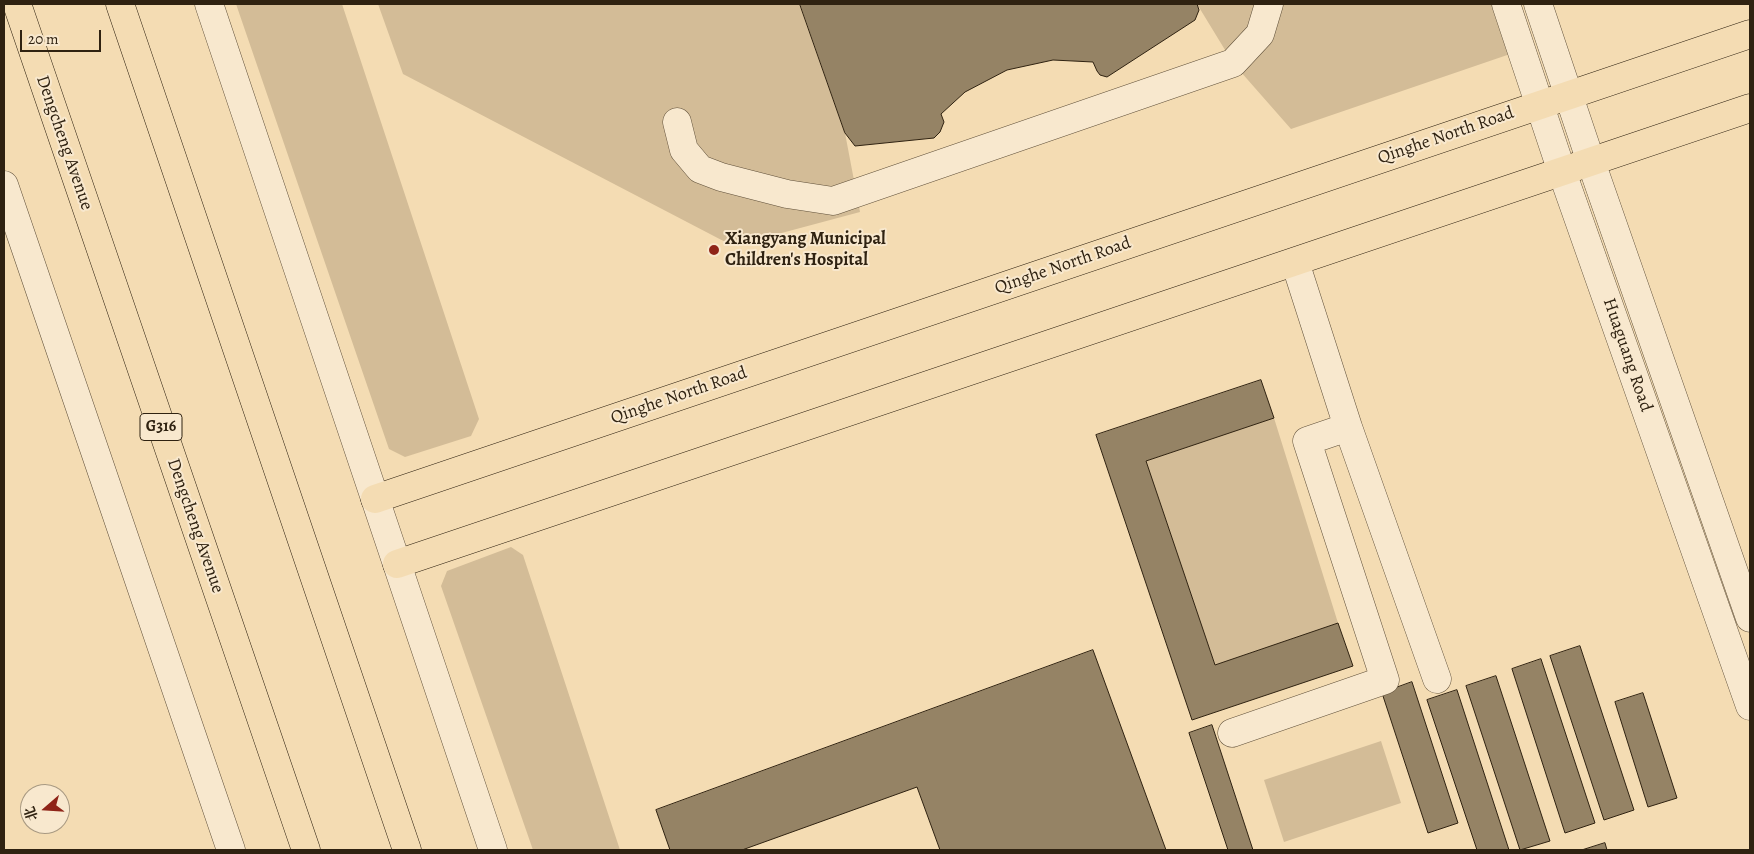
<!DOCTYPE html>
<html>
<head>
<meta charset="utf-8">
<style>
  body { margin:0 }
  #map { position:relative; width:1754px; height:854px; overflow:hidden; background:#f4dcb3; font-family:Alegreya,"Noto Serif SC",serif }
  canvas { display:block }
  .frame { position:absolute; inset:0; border:5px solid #2f2211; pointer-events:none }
  .north { position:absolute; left:20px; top:784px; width:50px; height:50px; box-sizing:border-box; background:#f8e8ce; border:1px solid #a89982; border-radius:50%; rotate:251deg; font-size:14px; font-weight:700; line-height:20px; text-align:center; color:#2f2211 }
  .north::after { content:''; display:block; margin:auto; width:18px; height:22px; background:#8f2418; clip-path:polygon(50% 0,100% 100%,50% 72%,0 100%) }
  .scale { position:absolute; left:20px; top:30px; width:81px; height:22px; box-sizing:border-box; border:2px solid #2f2211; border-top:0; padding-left:6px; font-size:15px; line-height:18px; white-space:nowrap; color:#2f2211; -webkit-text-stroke:4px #f8e8ce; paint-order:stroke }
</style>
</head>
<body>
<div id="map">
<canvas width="1754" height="854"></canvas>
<div class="frame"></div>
<div class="north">北</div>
<div class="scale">20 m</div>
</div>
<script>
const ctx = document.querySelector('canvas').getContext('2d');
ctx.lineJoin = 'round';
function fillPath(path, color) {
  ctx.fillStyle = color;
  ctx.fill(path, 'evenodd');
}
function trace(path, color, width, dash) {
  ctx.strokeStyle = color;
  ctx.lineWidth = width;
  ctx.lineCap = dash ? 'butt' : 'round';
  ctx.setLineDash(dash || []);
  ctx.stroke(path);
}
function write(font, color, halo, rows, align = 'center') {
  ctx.font = font + ' Alegreya,serif';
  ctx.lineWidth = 4;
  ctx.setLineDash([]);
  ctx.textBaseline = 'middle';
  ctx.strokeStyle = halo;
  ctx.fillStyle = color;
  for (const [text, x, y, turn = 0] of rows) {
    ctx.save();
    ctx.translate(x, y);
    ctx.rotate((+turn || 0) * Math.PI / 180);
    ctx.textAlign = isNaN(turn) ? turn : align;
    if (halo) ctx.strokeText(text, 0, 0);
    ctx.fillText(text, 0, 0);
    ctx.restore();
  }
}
const green = new Path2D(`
  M236,4H342L479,419L471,436L405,457L389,449Z
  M378,4H800L845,133L860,212L733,246L403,74Z
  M1197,4H1500L1516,52L1291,129L1233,63Z
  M1274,418L1338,623L1215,665L1146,461Z
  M511,547L523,555L620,850H533L441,586L447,571Z
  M1381,741L1401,803L1284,842L1264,780Z`);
const building = new Path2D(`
  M800,4H1197L1199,10L1195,20L1107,77L1100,75L1097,71L1093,62L1053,60L1007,70L965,92L941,114L944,122L940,132L934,138L855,146L845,133Z
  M1261,380L1274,418L1146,461L1215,665L1338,623L1353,666L1192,720L1096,435Z
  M1580,646L1634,810L1604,820L1550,656Z
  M1093,650L1166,850H940L917,787L742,850H670L656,810Z
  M1541,659L1595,823L1565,833L1512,669Z
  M1496,676L1550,841L1520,850L1466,686Z
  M1412,682L1458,823L1428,833L1382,693Z
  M1457,690L1509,850H1477L1427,700Z
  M1643,693L1677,798L1648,807L1615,702Z
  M1212,725L1253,850H1228L1189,733Z
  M1605,843L1607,850H1582Z`);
const minor = new Path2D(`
  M209,4L493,850
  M1506,4L1562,172L1750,706
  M1538,4L1591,162L1750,618
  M677,122L684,150L700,169L721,177L787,194L833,201L1233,63L1260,34L1269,4
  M4,185L231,850
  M1348,427L1437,679
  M1232,733L1385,680L1307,441L1348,427L1295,262`);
const major = new Path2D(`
  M375,499L1750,34
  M397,564L1750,108`);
const highway = new Path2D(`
  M17,4L306,850
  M120,4L407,850`);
const markers = [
  [714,250,6,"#8f2418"]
];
const shields = [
  [161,427,42]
];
const shieldNames = [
  ["G316",161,427]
];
const streetNames = [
  ["Qinghe North Road",1446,136,-19],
  ["Dengcheng Avenue",64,143,71],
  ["Qinghe North Road",1063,266,-19],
  ["Huaguang Road",1627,355,71],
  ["Qinghe North Road",679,396,-19],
  ["Dengcheng Avenue",195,526,71]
];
const poiNames = [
  ["Xiangyang Municipal",725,240],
  ["Children's Hospital",725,261]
];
fillPath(green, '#d3bc97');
fillPath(building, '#958365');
trace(building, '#2f2211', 1);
trace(minor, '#60503a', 29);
trace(major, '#2f2211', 29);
trace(highway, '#2f2211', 29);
trace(minor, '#f8e8ce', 28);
trace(major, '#f4dcb3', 28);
trace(highway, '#f4dcb3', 28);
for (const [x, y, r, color] of markers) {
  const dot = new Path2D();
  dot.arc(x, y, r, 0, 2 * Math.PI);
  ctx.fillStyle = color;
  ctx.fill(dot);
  trace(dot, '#f8e8ce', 2);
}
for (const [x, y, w] of shields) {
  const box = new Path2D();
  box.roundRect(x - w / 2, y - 13.5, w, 27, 4);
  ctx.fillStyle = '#f8e8ce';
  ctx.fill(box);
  trace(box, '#2f2211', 1);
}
write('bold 16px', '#2f2211', null, shieldNames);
write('18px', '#2f2211', '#f8e8ce', streetNames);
write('bold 18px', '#2f2211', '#f8e8ce', poiNames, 'left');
</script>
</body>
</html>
